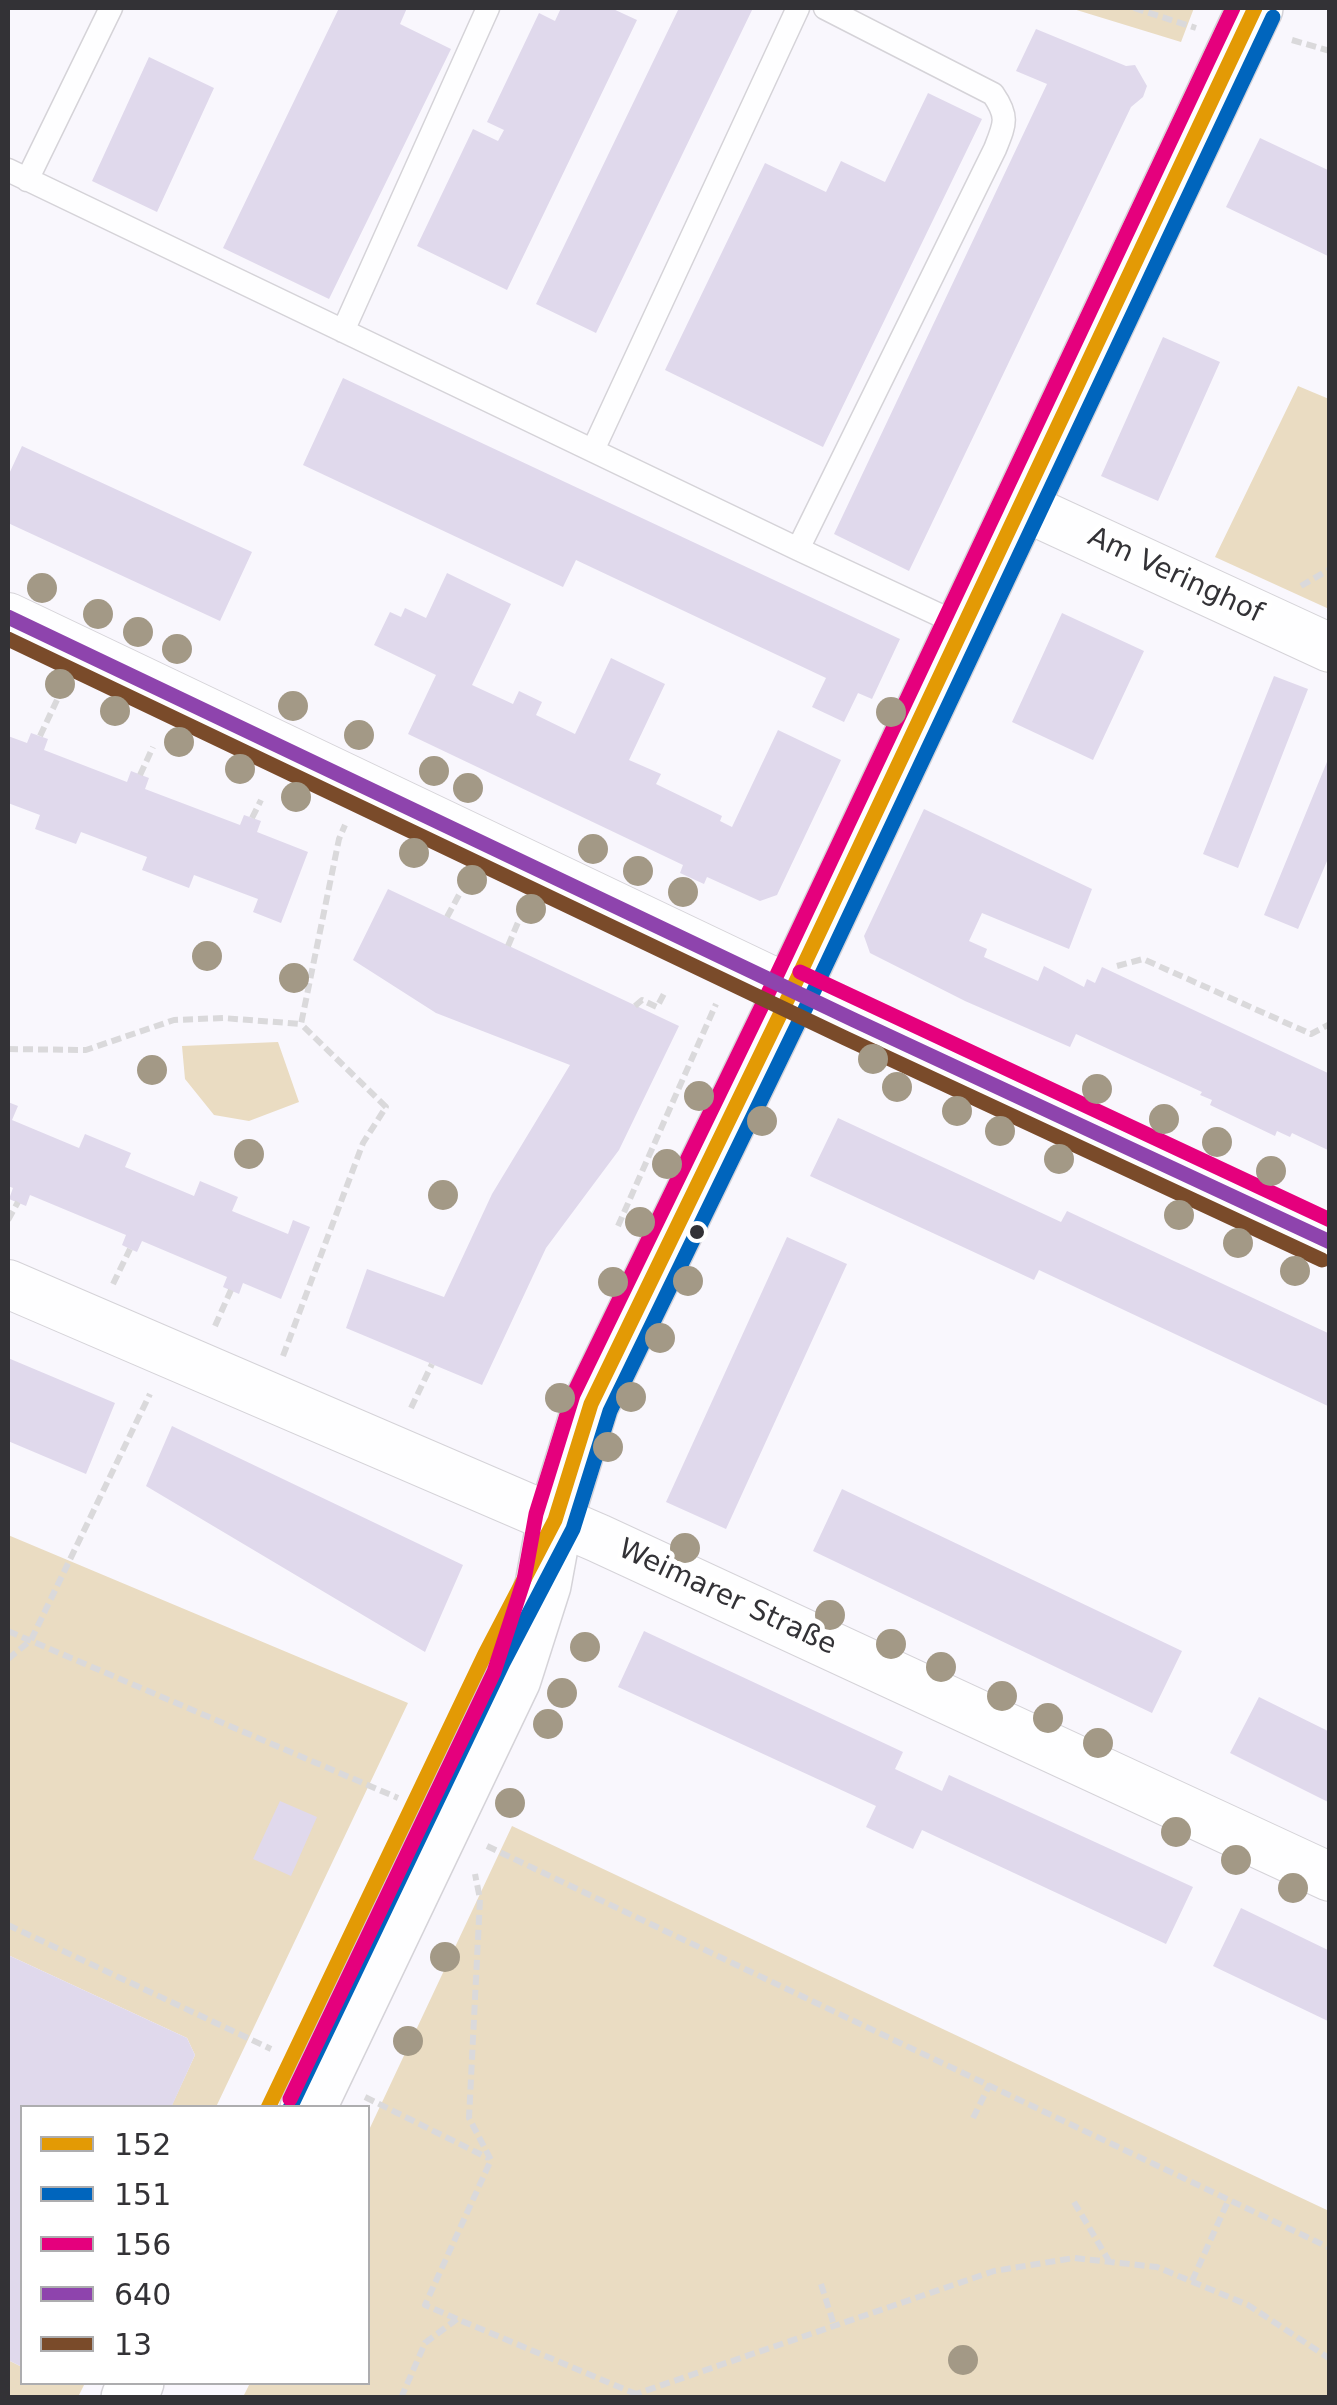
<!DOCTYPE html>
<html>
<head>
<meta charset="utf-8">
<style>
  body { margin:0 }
  #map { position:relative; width:1337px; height:2405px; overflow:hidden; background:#f9f7fd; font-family:"DejaVu Sans",sans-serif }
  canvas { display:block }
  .frame { position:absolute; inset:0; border:10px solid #333236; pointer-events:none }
  .legend { position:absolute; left:20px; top:2105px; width:350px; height:280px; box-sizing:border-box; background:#fff; border:2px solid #adadaf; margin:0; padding:12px 18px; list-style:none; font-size:30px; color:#333236 }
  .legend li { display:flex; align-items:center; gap:20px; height:50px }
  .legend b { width:50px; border:2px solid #adadaf }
</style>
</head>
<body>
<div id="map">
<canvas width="1337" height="2405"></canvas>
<div class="frame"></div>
<ul class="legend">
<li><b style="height:12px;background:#e39a05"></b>152</li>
<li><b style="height:12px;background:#0065bd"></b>151</li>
<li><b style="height:12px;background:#e5007d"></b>156</li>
<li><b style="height:12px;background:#8e44ad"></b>640</li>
<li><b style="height:12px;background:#7a4b2a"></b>13</li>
</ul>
</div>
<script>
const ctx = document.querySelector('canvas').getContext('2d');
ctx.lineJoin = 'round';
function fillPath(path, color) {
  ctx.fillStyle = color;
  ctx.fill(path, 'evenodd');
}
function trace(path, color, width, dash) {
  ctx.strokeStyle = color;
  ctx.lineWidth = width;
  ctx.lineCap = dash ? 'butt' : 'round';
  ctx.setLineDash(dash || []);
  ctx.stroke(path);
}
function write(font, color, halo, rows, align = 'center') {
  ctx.font = font + ' "DejaVu Sans",sans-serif';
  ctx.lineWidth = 10;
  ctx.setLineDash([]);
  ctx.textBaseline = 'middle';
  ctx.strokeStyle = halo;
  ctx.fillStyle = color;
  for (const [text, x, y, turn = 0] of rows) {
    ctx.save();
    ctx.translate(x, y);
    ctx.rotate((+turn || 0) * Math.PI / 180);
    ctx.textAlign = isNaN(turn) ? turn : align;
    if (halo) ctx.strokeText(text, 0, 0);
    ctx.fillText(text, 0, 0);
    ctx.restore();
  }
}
const green = new Path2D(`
  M1070,8H1194L1181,42Z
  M1298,386L1329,399V609L1215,557Z
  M278,1042L299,1102L249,1121L214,1115L185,1079L182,1046Z
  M8,1535L408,1703L216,2107H171L195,2055L187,2038L8,1955Z
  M512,1826L1329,2211V2397H243L250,2383L368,2382V2132Z
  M8,2360L22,2367V2382L85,2383L78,2397L8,2398Z`);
const building = new Path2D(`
  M339,8H407L400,24L451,49L329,299L223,248Z
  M561,8H611L637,20L507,290L417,246L473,129L498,141L504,130L487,122L539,13L555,21Z
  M679,8H753L596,333L536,304Z
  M1036,29L1126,66L1135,65L1147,86L1143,97L1131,107L909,571L834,534L1047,84L1016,71Z
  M149,57L214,88L157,212L92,181Z
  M928,93L982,119L823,447L665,370L765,163L826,192L841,161L885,182Z
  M1260,138L1330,171V257L1226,207Z
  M1163,337L1220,362L1158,501L1101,476Z
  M343,378L900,639L872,699L858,693L844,722L812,707L826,678L576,560L563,587L303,465Z
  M22,446L252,552L220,621L8,523V476Z
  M447,573L511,604L472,685L513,704L519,691L542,702L536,715L575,734L611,658L665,684L629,760L661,774L656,784L722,816L720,821L732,827L778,730L841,760L777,895L760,901L707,877L704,884L680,873L683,865L408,734L436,675L374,645L390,612L401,617L405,608L426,618Z
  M1062,613L1144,651L1093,760L1012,722Z
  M1274,676L1308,689L1238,868L1203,854Z
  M31,733L48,739L44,750L127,782L131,771L149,778L145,789L240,825L244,815L261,821L257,832L308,852L281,923L253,912L258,899L194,875L189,888L142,870L147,857L81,832L76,844L35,829L40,815L8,803V736L27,743Z
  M1329,757L1330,854L1298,929L1264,915Z
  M924,809L1092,889L1069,949L982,913L969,941L987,949L984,957L1038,981L1044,966L1084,987L1087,979L1095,983L1102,967L1330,1074V1151L1292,1133L1290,1137L1277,1131L1275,1136L1210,1105L1212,1100L1200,1095L1202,1092L1076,1034L1070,1047L965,1001L870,953L864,936Z
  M388,889L679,1026L619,1150L546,1248L482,1385L346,1328L367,1269L444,1297L492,1194L570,1065L436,1013L353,960Z
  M8,1102L18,1106L12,1120L79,1148L85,1134L131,1153L125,1167L194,1196L200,1181L238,1197L232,1211L288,1234L293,1220L310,1227L281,1299L243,1283L239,1294L223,1287L227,1277L142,1241L137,1252L130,1249L122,1245L126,1235L30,1195L26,1206L9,1199L13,1188L8,1186Z
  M838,1118L1061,1222L1067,1211L1330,1334V1407L1039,1270L1034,1280L810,1176Z
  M787,1237L847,1264L726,1529L666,1502Z
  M8,1358L115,1403L86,1474L8,1441Z
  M172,1426L463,1565L425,1652L146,1486Z
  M842,1489L1182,1651L1152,1713L813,1551Z
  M644,1631L903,1752L895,1769L942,1791L949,1775L1193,1887L1166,1944L922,1830L913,1849L866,1827L876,1806L618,1687Z
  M1259,1697L1330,1732V1803L1230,1753Z
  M280,1801L317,1817L291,1876L253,1859Z
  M1241,1908L1330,1951V2022L1213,1966Z
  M8,1955L187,2038L195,2055L171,2108H22V2367L8,2360Z`);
const path = new Path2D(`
  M1134,8L1196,28
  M1292,40L1330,51
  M1301,586L1330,569
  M40,736L57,700
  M140,775L153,747
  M252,818L261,800
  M447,917L460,893
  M508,946L519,920
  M1117,966L1143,959L1311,1034L1330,1024
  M635,1006L642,1000L657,1007L665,992
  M8,1049L86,1050L174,1020L223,1018L301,1024L339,839L345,825
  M8,1220L18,1202
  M618,1226L716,1004
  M113,1284L130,1249
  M215,1326L231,1290
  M283,1356L363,1143L386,1107L301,1024
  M411,1408L432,1364
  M8,1631L398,1798
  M8,1659L31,1640L150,1394
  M487,1846L1330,2248
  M8,1925L271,2049
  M365,2097L488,2158
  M973,2118L990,2084
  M1074,2202L1109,2261
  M1192,2281L1229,2199
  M821,2284L834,2325
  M457,2319L425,2305L491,2160L469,2118L480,1899L475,1874
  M401,2398L425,2343L457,2319L636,2394
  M638,2398L636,2394L994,2271L1074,2258L1157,2267L1248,2305L1330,2359`);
const lane = new Path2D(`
  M8,170L798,549L963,626
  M27,180L111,8
  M343,331L488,8
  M593,450L798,8
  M798,549L995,149C1005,124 1009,117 993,94L825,8`);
const street = new Path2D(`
  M1020,505L1330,648
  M8,617L854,1020L1330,1242
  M8,1284L598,1538L1330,1877`);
const secondary = new Path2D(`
  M308,2108L513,1679L543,1585L555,1520L591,1404L792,990L1255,8
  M129,2398L136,2382`);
const bus1 = new Path2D(`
  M268,2108L485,1654L555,1520L591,1404L792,990L1255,8`);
const bus2 = new Path2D(`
  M290,2108L503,1663L573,1529L610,1411L810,999L1273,17`);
const bus3 = new Path2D(`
  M800,972L1330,1220
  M290,2099L494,1672L524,1580L536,1514L573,1395L774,981L1233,8`);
const bus4 = new Path2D(`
  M8,617L854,1020L1330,1242`);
const bus5 = new Path2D(`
  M8,639L845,1038L1322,1260`);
const trees = [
  [42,588],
  [98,614],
  [138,632],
  [177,649],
  [60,684],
  [293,706],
  [115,711],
  [891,712],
  [359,735],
  [179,742],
  [240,769],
  [434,771],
  [468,788],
  [296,797],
  [593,849],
  [414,853],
  [638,871],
  [472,880],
  [683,892],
  [531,909],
  [207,956],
  [294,978],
  [873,1059],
  [152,1070],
  [897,1087],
  [1097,1089],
  [699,1096],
  [957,1111],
  [1164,1119],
  [762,1121],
  [1000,1131],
  [1217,1142],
  [249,1154],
  [1059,1159],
  [667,1164],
  [1271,1171],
  [443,1195],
  [1179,1215],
  [640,1222],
  [1238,1243],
  [1295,1271],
  [688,1281],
  [613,1282],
  [660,1338],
  [631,1397],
  [560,1398],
  [608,1447],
  [685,1548],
  [830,1615],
  [891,1644],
  [585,1647],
  [941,1667],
  [562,1693],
  [1002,1696],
  [1048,1718],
  [548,1724],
  [1098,1743],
  [510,1803],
  [1176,1832],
  [1236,1860],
  [1293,1888],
  [445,1957],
  [408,2041],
  [963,2360]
];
const markers = [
  [697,1232,9,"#333236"]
];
const streetNames = [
  ["Am Veringhof",1175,576,25],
  ["Weimarer Straße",727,1598,25]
];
fillPath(green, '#eadcc2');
fillPath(building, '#e0d9ec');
trace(lane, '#d5d3d8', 25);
trace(street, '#d5d3d8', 50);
trace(secondary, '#d5d3d8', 58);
trace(path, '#dad9db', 6, [10, 5]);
trace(lane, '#fefeff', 22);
trace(street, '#fefeff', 48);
trace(secondary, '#fefeff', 55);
trace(bus1, '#e39a05', 15);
trace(bus2, '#0065bd', 15);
trace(bus3, '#e5007d', 15);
trace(bus4, '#8e44ad', 15);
trace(bus5, '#7a4b2a', 15);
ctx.fillStyle = '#a39986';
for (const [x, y] of trees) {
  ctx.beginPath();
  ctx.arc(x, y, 15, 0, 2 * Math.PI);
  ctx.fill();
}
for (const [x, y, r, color] of markers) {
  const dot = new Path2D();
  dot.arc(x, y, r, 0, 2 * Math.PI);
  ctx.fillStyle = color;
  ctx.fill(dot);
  trace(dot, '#fff', 4);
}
write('28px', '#333236', '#fff', streetNames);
</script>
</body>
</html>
